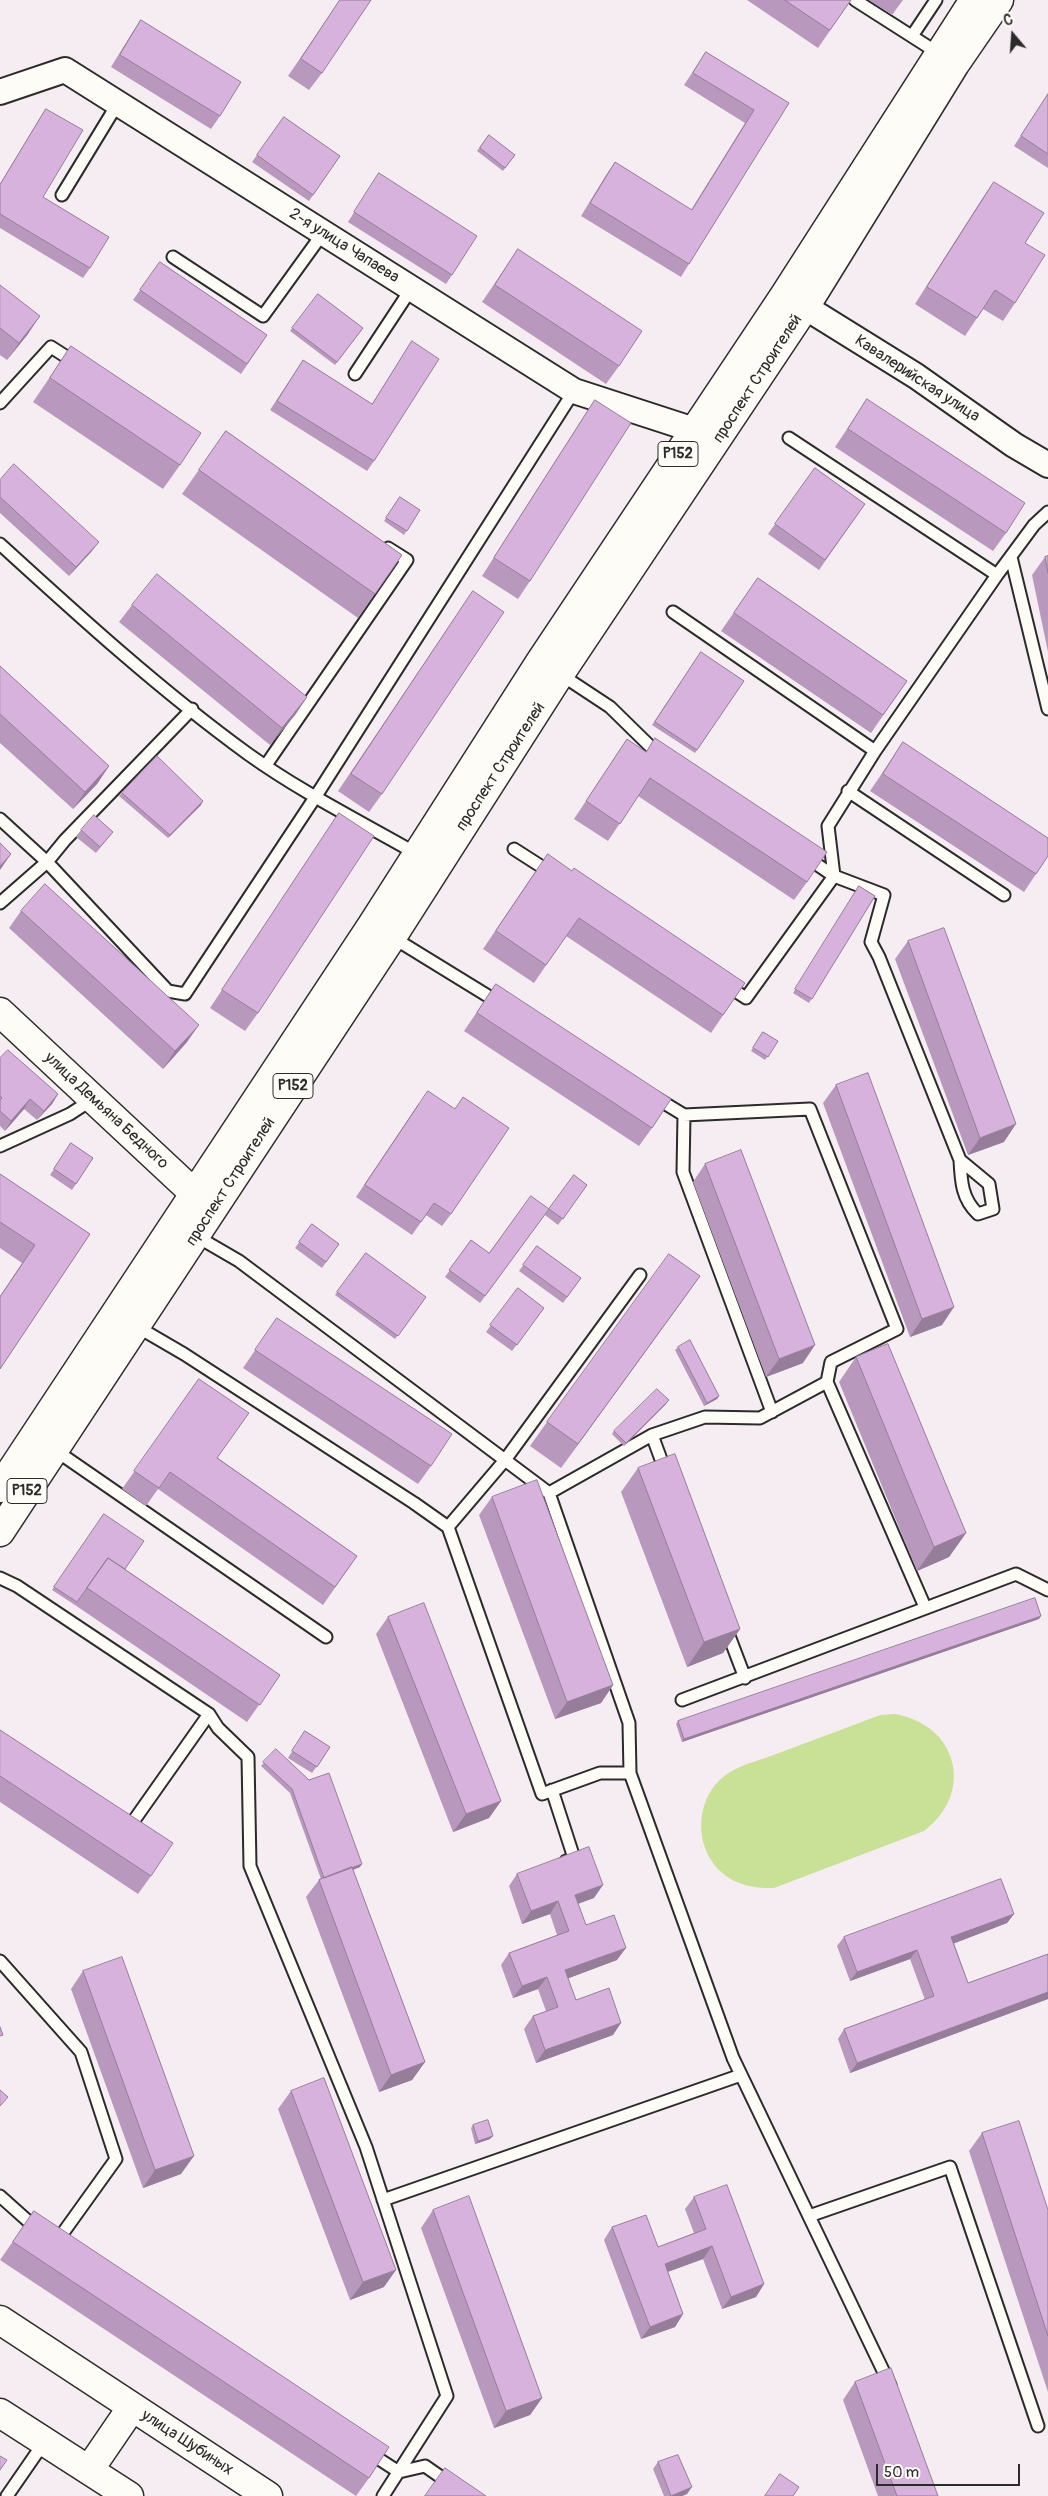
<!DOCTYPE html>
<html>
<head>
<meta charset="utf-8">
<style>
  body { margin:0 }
  #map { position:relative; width:1048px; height:2496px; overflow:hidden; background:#f5edf2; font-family:Pangolin,sans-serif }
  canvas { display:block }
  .north { position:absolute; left:988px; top:10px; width:50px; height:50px; -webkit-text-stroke:4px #fdfcf7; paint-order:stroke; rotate:342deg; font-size:14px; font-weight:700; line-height:20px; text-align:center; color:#2b2b2b }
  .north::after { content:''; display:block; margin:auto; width:18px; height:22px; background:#2b2b2b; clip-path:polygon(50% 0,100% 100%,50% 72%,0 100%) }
  .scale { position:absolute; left:876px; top:2464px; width:144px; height:22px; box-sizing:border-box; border:2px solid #2b2b2b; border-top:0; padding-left:6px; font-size:15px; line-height:18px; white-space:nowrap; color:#2b2b2b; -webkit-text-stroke:4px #fdfcf7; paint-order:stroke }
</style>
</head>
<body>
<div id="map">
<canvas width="1048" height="2496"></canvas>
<div class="north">С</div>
<div class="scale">50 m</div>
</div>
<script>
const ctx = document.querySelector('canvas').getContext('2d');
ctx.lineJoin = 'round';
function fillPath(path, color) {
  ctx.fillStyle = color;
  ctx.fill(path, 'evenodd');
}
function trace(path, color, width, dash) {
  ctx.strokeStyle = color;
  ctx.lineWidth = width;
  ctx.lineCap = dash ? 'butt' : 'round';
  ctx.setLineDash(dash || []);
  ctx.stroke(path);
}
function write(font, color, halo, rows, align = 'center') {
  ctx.font = font + ' Pangolin,sans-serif';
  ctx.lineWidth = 5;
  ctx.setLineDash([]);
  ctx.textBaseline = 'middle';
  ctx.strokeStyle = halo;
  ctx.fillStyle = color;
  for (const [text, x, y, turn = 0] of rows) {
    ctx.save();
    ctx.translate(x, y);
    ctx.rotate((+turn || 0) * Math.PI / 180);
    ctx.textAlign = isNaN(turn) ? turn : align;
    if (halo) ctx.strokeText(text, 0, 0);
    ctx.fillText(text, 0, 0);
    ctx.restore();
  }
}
const green = new Path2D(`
  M895,1714C958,1725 975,1793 924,1831L774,1888C749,1889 725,1882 711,1860C693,1832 700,1790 730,1772C743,1764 761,1760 776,1754C811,1741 846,1728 880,1715Z`);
const lane = new Path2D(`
  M855,0L938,53
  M912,36L936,0
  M62,195L118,103
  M173,257L263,316L323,233
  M355,374L411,289
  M0,403L51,347L76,363
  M789,438L997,575
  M0,544C80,617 160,690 248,754C301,792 361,822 417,854
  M1011,557L1048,709
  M673,612L875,751
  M560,674L610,707L659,755
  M266,765L407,560L388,548
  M848,791L1004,895
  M0,819L47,862L168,991L185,994L316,796L574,391
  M514,849L553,874
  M806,857L834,876L884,895L871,942L879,957L960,1160L989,1184L993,1209L978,1214C962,1199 961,1182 960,1160
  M0,903L47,862L65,840L192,709
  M392,937L501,1004
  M726,985L746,998L834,876L828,826L875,751L997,575L1034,525L1048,512
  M656,1098L684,1115
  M0,1146L70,1114L93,1099
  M196,1236L239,1261L549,1493L629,1723L630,1773L733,2058L890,2385
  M136,1326L184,1354L414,1503L448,1527
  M772,1412L683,1172L684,1115L810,1109L897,1329L831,1362L827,1382
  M55,1450L326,1637
  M666,1473L652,1435L705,1417L760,1418L827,1382L925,1607
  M549,1493L652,1435
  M0,1578L17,1586L209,1714L218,1728L248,1757L250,1866L366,2147L447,2396L383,2496
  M726,1628L745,1678
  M682,1700L1016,1574L1048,1590
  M630,1773H600L542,1794L448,1527L505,1460L640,1275
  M552,1790L574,1858L566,1861
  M125,1822L130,1826L209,1714
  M0,1961L81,2052L116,2159L55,2244
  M0,2196L38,2230
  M383,2200L741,2075
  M809,2216L950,2167L1038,2426
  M368,2452L399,2472L425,2466L468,2496
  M7,2496L45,2441`);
const street = new Path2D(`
  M0,92L65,70L574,391L694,430
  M805,307L916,376L1014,445L1048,465`);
const secondary = new Path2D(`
  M0,1012L211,1209
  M0,2320L268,2496
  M0,2413L129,2496
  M89,2470L132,2407`);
const primary = new Path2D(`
  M0,1488L372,925L540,662L784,296L974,0
  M0,1532L392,937L560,674L805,307L955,64L999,0`);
const wall = new Path2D(`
  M340,0L322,73L309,90L288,76Z
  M747,0H851L818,48Z
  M869,0H903L892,15Z
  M141,20L220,116L211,129L111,67L132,33Z
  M706,52L789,103L689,264L681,277L581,216L606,175L615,162L691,210L745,123L684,85Z
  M1048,94V168L1014,146Z
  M46,109L43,197L90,268L83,278L0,228V184L40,118Z
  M284,117L340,156L309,201L252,162Z
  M489,135L515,155L503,171L477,151Z
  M379,173L452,275L446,284L348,222Z
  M994,182L1025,243L1015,303L1003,321L983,309L965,336L915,304L982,199Z
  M518,249L619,366L606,384L482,302Z
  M160,262L267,335L241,374L133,300Z
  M0,285L28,334L7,360L0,355Z
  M318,294L363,328L335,365L290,331Z
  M412,341L374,461L367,471L270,410L303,360L372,404Z
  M71,346L180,465L163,489L33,402Z
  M867,399L1006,533L993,551L835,447Z
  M595,400L530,581L518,599L482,576L583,418Z
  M226,431L402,555L358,618L182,494Z
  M815,468L865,504L819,570L768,534Z
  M0,480L92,551L69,576L0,513Z
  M400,497L420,510L404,535L384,521Z
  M1048,556V652L1032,575L1045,557Z
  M758,578L907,681L871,733L721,631Z
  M473,591L382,794L369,812L338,791Z
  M132,605L307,697L295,715L270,745L119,622Z
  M701,652L744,681L695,753L652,725Z
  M0,666L109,766L97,784L73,809L0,743Z
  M627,739L807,882L794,900L638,796L608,841L574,819Z
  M903,742L1048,856L1024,892L870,791Z
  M122,793L201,805L168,838L119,796Z
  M339,813L258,1013L245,1031L210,1008Z
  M81,830L113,832L96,853L76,837Z
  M535,872L745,983L711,1033L566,936L534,983L483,949Z
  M859,886L875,896L809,1003L793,993Z
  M21,911L187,1042L163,1069L9,928Z
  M908,941L1004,1142L968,1155L895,959Z
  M496,984L652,1128L639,1146L464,1031Z
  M763,1032L778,1041L765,1060L751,1051Z
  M0,1058L58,1094L52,1104L37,1120L24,1109L5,1131L0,1126Z
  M836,1085L942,1325L910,1337L823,1103Z
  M419,1103L451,1214L442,1226L426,1215L412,1235L356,1197Z
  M71,1143L93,1158L72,1190L50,1175Z
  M705,1164L803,1363L766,1377L693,1182Z
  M0,1174L90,1234L0,1369V1296L22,1263L0,1248Z
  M574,1175L587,1185L558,1225L545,1215Z
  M549,1209L480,1303L445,1277L471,1240L489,1253Z
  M312,1224L339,1244L322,1268L295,1248Z
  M537,1246L581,1278L563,1303L519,1271Z
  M366,1253L426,1297L395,1339L335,1295Z
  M700,1276L561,1468L530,1446L547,1422Z
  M518,1288L544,1308L512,1351L486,1332Z
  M277,1318L431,1466L418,1484L243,1368Z
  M678,1347L719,1396L717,1399L704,1406L675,1350Z
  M856,1357L966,1533L949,1557L917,1571L839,1382Z
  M199,1379L218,1458L357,1556L323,1605L158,1489L146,1506L122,1489Z
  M666,1404L624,1446L612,1434L614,1431Z
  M638,1468L740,1629L723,1653L687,1667L621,1492Z
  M492,1497L613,1685L601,1703L555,1719L479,1515Z
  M104,1514L125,1569L280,1675L247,1722L75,1605L76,1604L75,1605L52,1590Z
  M388,1617L501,1801L489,1818L453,1832L376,1634Z
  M1039,1619L682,1742L676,1724L678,1721Z
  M0,1730L151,1876L138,1894L0,1802Z
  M305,1731L330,1747L312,1773L288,1758Z
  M276,1749L360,1867L353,1870L425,2062L412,2080L379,2092L306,1897L319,1880L321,1879L290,1793L261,1766Z
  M517,1874L594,1898L578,1903L586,1925L617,1960L568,1978L576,2000L613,2035L536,2063L524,2029L533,2016L546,2011L538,1989L513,1998L501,1965L509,1953L557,1935L550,1914L522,1924L509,1886Z
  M1014,1914L1007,1923L954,1943L968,1983L1048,1954V1999L850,2073L838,2039L844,2029L925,2000L910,1959L850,1981L837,1946L844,1937Z
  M83,1971L181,2174L143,2188L71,1989Z
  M291,2091L384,2287L350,2300L278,2109Z
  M473,2125L490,2139L475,2144L471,2128Z
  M982,2133L1048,2210V2392L969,2151Z
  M694,2197L764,2284L756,2297L722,2309L703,2259L668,2272L683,2314L675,2327L641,2339L604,2240L612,2227L658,2247L694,2233L685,2209Z
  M433,2210L542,2398L530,2415L494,2428L421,2228Z
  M34,2211L369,2478L356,2496L0,2260Z
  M855,2382L938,2496H878L843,2400Z
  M658,2462L687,2494L682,2496H664L653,2469Z`);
const shadedWall = new Path2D(`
  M40,316L28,334L7,360L19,343Z
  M99,542L92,551L69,576L76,567Z
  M307,697L295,715L270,745L282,728Z
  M109,766L97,784L73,809L85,792Z
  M203,801L201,805L168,838L170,835Z
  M11,854L0,870V866Z
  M199,1025L187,1042L163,1069L175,1051Z
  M58,1094L52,1104L37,1120L44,1111Z
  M30,1099L24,1109L5,1131L11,1121Z
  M1016,1124L1004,1142L968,1155L980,1138Z
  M700,1276L683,1300L561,1468L578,1444Z
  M954,1307L942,1325L910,1337L922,1319Z
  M815,1345L803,1363L766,1377L779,1359Z
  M719,1396L717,1399L704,1406L707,1403Z
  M669,1400L666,1404L624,1446L626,1443Z
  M966,1533L949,1557L917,1571L934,1547Z
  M1041,1616L1039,1619L682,1742L684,1739Z
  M740,1629L723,1653L687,1667L704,1642Z
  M613,1685L601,1703L555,1719L567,1702Z
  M501,1801L489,1818L453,1832L466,1814Z
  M362,1864L360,1867L322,1881L324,1878Z
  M603,1885L594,1898L567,1908L575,1895Z
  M558,1901L550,1914L522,1924L531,1911Z
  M1014,1914L1007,1923L945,1947L951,1937Z
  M626,1948L617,1960L556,1983L565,1970Z
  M917,1950L910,1959L850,1981L857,1972Z
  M547,1977L538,1989L513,1998L522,1986Z
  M1048,1992V1999L850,2073L857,2063Z
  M621,2023L613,2035L536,2063L545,2050Z
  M425,2062L412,2080L379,2092L391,2075Z
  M493,2136L490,2139L475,2144L478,2141Z
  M194,2156L181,2174L143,2188L155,2170Z
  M712,2246L703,2259L656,2276L665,2264Z
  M396,2270L384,2287L350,2300L363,2282Z
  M764,2284L756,2297L722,2309L731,2297Z
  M683,2314L675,2327L641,2339L650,2327Z
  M542,2398L530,2415L494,2428L506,2411Z
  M692,2487L687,2494L682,2496H671Z`);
const building = new Path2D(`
  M340,0H371L322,73L301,59Z
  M785,0H851L830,30Z
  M141,20L241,82L220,116L120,55Z
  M706,52L789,103L689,264L590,203L615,162L692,210L754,110L693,73Z
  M1048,94V154L1021,136Z
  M46,109L83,130L43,197L109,237L90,268L0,214V185Z
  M284,117L340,156L313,195L257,155Z
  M489,135L515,155L505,168L480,148Z
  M379,173L477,236L452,275L354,212Z
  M994,182L1044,213L1025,243L1045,255L1015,303L995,290L977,318L927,287Z
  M518,249L642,331L619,366L495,285Z
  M160,262L267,335L247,364L140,290Z
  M0,285L40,316L19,343L0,328Z
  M318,294L363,328L337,362L292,328Z
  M412,341L439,359L374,461L277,401L303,360L372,404Z
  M71,346L201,433L180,465L50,378Z
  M867,399L1025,503L1006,533L848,429Z
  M595,400L631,423L530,581L494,558Z
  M226,431L402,555L375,594L199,470Z
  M14,464L99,542L76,567L0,497V480Z
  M815,468L865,504L825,560L775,524Z
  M400,497L420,510L407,531L386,518Z
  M1048,556V573L1045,557Z
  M157,574L307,697L282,728L132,605Z
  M758,578L907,681L883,715L734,613Z
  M473,591L504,612L382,794L351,774Z
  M701,652L744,681L697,750L655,722Z
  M0,666L109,766L85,792L0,714Z
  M655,738L827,852L807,882L650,778L620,824L586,801L627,739L646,752Z
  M903,742L1048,838V856L1036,874L883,774Z
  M157,756L203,801L170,835L122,793Z
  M339,813L374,836L258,1013L222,990Z
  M94,815L113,832L100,847L81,830Z
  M0,843L11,854L0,866Z
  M548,854L572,871L574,868L745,983L723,1015L579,918L546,965L496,931Z
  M45,884L199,1025L175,1051L21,911Z
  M859,886L875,896L812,999L795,989Z
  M944,928L1016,1124L980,1138L908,941Z
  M496,984L671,1099L652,1128L477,1013Z
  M763,1032L778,1041L768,1057L753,1048Z
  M8,1050L58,1094L44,1111L30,1099L11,1121L0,1111V1100L2,1098L0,1096V1058Z
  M868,1073L954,1307L922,1319L836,1085Z
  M428,1091L455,1109L463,1097L509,1128L451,1214L434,1203L421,1222L365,1185Z
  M71,1143L93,1158L76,1184L54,1169Z
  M741,1150L815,1345L779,1359L705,1164Z
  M0,1174L90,1234L0,1369V1297L35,1245L0,1222Z
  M574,1175L587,1185L563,1219L549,1209Z
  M531,1196L549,1209L485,1296L449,1270L471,1240L489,1253Z
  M312,1224L339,1244L326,1262L299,1242Z
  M537,1246L581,1278L567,1297L523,1265Z
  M366,1253L426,1297L398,1336L337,1292Z
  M669,1254L700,1276L578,1444L547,1422Z
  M518,1288L544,1308L517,1345L490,1325Z
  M277,1318L452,1434L431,1466L255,1350Z
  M690,1340L719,1396L707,1403L678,1347Z
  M888,1344L966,1533L934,1547L856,1357Z
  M199,1379L249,1413L217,1458L357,1556L335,1587L170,1472L159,1488L134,1471Z
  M657,1389L669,1400L626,1443L614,1431Z
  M675,1454L740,1629L704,1642L638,1468Z
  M537,1480L613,1685L567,1702L492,1497Z
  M104,1514L144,1541L125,1569L108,1558L77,1602L54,1587Z
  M108,1558L280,1675L260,1705L87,1588Z
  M1035,1598L1041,1616L684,1739L678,1721Z
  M424,1603L501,1801L466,1814L388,1617Z
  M0,1730L173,1843L151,1876L0,1776Z
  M305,1731L330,1747L317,1767L292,1751Z
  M276,1749L309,1780L329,1773L362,1864L324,1878L292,1789L263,1762Z
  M589,1847L603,1885L575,1895L586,1925L614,1915L626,1948L565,1970L576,2000L609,1988L621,2023L545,2050L533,2016L558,2007L547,1977L522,1986L509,1953L569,1931L558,1901L531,1911L517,1874Z
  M352,1867L425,2062L391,2075L319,1880Z
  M1001,1879L1014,1914L951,1937L968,1983L1048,1954V1992L857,2063L844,2029L934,1996L917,1950L857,1972L844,1937Z
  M122,1957L194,2156L155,2170L83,1971Z
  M0,2027L3,2035L0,2036Z
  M324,2078L396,2270L363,2282L291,2091Z
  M0,2090L8,2097L0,2106Z
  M488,2120L493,2136L478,2141L473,2125Z
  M1019,2121L1048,2210V2336L982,2133Z
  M727,2185L764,2284L731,2297L712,2246L665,2264L683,2314L650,2327L612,2227L646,2215L658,2247L706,2229L694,2197Z
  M469,2196L542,2398L506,2411L433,2210Z
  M34,2211L389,2447L369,2478L13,2242Z
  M891,2368L938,2496H897L855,2382Z
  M678,2455L692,2487L671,2496L658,2462Z
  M0,2456L7,2460L0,2470Z
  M445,2468L486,2496H425Z
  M780,2474L799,2487L793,2496H765Z`);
const shields = [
  [678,454,40],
  [293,1086,40],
  [27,1491,40]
];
const shieldNames = [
  ["Р152",678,454],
  ["Р152",293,1086],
  ["Р152",27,1491]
];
const streetNames = [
  ["2-я улица Чапаева",344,246,32],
  ["проспект Строителей",758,379,-57],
  ["Кавалерийская улица",917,379,33],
  ["проспект Строителей",501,767,-57],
  ["улица Демьяна Бедного",106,1111,43],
  ["проспект Строителей",231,1182,-57],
  ["улица Шубиных",187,2443,33]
];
fillPath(green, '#c9e196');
trace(lane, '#2b2b2b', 15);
trace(street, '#2b2b2b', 28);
trace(secondary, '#2b2b2b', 31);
trace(primary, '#2b2b2b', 31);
trace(lane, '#fdfcf7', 11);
trace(street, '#fdfcf7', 24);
trace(secondary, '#fdfcf7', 28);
trace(primary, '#fdfcf7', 28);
fillPath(wall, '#b899bd');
fillPath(shadedWall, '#967d9a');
fillPath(building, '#d6b2dc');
trace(building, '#967d9a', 1);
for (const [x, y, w] of shields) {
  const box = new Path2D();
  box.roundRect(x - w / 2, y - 12.5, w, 25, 4);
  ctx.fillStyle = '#fdfcf7';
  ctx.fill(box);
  trace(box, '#2b2b2b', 1);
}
write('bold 15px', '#2b2b2b', null, shieldNames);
write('16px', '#2b2b2b', '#fdfcf7', streetNames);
</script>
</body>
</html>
